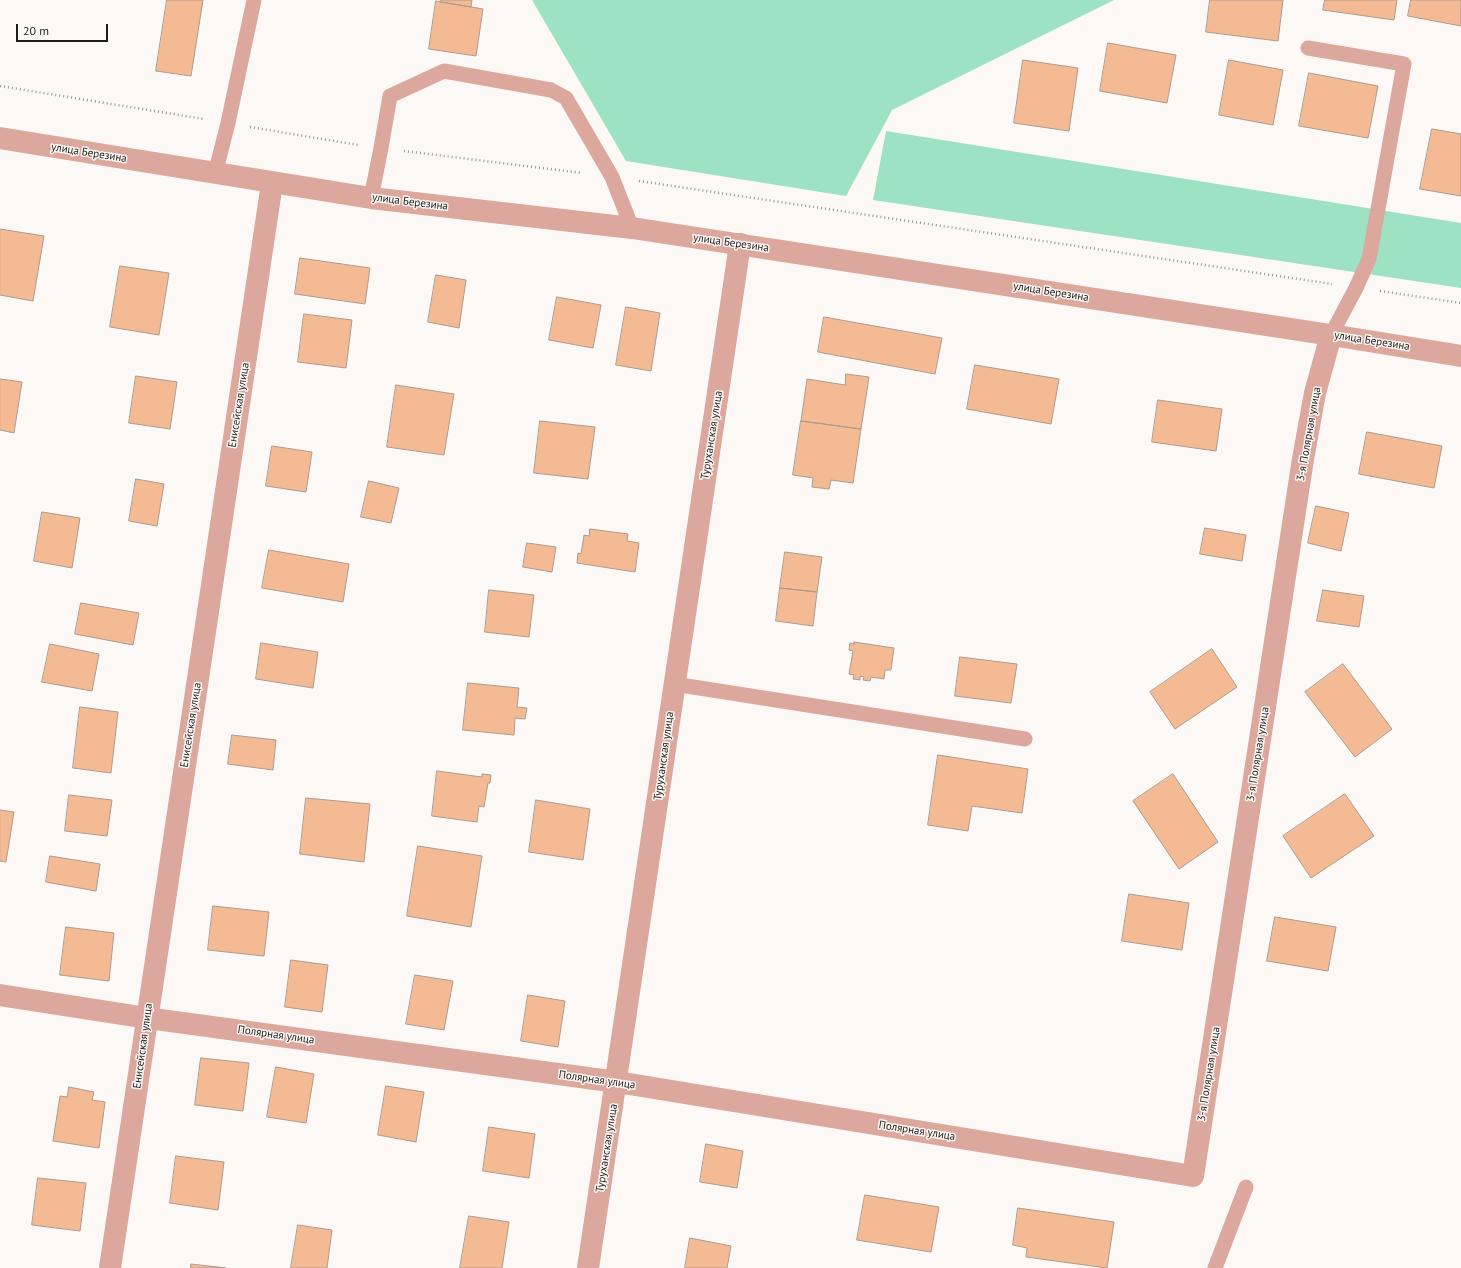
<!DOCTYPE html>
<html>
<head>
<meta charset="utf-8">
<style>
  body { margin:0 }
  #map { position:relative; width:1461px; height:1268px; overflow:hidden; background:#fcf8f5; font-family:"PT Sans",sans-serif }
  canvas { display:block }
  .scale { position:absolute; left:16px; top:24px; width:92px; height:18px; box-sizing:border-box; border:2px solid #221b16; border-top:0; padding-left:5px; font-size:12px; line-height:14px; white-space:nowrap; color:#221b16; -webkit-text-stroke:3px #fcf8f5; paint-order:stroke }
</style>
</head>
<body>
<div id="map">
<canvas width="1461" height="1268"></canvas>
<div class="scale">20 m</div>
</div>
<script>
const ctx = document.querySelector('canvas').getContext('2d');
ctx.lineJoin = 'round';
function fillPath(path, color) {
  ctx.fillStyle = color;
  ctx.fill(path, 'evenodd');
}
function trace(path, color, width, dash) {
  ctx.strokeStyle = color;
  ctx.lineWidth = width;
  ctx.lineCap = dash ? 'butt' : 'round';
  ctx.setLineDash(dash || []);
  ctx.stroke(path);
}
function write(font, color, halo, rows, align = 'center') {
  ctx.font = font + ' "PT Sans",sans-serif';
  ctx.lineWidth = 3;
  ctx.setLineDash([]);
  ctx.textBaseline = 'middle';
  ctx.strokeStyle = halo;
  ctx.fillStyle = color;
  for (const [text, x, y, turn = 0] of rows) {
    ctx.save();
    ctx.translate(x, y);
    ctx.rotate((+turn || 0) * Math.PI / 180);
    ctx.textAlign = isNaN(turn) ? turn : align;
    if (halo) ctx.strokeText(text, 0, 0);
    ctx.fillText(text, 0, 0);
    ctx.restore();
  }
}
const green = new Path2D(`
  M532,0H1114L892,110L846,196L626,161Z
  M886,131L1461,223V288L873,200Z`);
const building = new Path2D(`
  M167,0H203L191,76L156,71Z
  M441,0H472L471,7L440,2Z
  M1210,0H1283L1278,41L1206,32Z
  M1325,0H1397L1394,20L1323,10Z
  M1411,0H1461V26L1408,16Z
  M436,1L483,9L476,56L429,49Z
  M1108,43L1176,55L1167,103L1100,91Z
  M1023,60L1078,68L1069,131L1014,123Z
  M1229,60L1283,70L1273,125L1219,115Z
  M1309,73L1378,86L1368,138L1299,126Z
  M1432,129L1461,134V196L1420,189Z
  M0,229L44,236L33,301L0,295Z
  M300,258L370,268L365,304L295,294Z
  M120,266L169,273L159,335L110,327Z
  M436,275L466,280L459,328L428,322Z
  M557,297L601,305L593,348L549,340Z
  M626,307L660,313L651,371L616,365Z
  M304,314L352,320L346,368L298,362Z
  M824,317L942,338L935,374L818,352Z
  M975,365L1059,379L1051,424L967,409Z
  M846,374L869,377L861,429L801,421L807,379L845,385Z
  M136,376L177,382L170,429L129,423Z
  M0,379L22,382L14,433L0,430Z
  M396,385L454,394L444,455L387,447Z
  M1158,400L1222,409L1216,451L1152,442Z
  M540,421L595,427L588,479L534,473Z
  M801,421L861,429L853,483L831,480L829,489L812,487L813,478L793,475Z
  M1367,432L1442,446L1434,488L1359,474Z
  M272,446L312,452L306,492L266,486Z
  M136,479L164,484L157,526L129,521Z
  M369,481L399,488L391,523L361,517Z
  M1316,506L1349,513L1341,551L1308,543Z
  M42,512L80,518L72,568L34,561Z
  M1205,528L1246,535L1242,561L1200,554Z
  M590,529L628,534L627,541L639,543L635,572L577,563L578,553L581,554L584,535L589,536Z
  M527,543L556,547L552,572L523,567Z
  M269,550L349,564L343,602L262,588Z
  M785,552L822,557L817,592L780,588Z
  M780,588L817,592L813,626L776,621Z
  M489,590L534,595L529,637L485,632Z
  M1323,590L1364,596L1359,627L1317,621Z
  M81,603L139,613L133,645L75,634Z
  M854,642L894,648L891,670H885L884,679L871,677L870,681L863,680L864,677L860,676V680L853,679L854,675L849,674L853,651L849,650L850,643L854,644Z
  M261,643L318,652L313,688L256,679Z
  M50,644L99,654L92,691L42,682Z
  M1212,649L1237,687L1175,729L1150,692Z
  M960,657L1017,664L1011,703L955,696Z
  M1343,664L1392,729L1355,757L1305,692Z
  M468,683L519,688L517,707L527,708L525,719L515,718L514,735L463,730Z
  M80,707L118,712L111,773L73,768Z
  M232,735L276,740L273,770L228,764Z
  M938,755L1028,769L1022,813L972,806L968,831L928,825Z
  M437,771L482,777V774L491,775L490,783H488L484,807L479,806L477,822L432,816Z
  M1173,774L1218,842L1179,869L1133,801Z
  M1345,794L1374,836L1311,878L1283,836Z
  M69,795L112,800L107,836L65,831Z
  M306,798L370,804L364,862L300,854Z
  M536,800L590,809L583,860L529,852Z
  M0,810L14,812L6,862L0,861Z
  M418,846L482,856L471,927L407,916Z
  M50,856L100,864L96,891L46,882Z
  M1129,894L1189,903L1182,950L1122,941Z
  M213,906L269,912L264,956L208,950Z
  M1275,917L1336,927L1328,971L1267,961Z
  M66,927L114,933L109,981L60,975Z
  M291,960L328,965L322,1012L285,1007Z
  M415,975L453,981L444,1030L406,1024Z
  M528,995L565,1001L558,1047L521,1041Z
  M201,1058L249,1063L243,1111L195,1105Z
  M276,1067L314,1074L306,1123L267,1117Z
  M386,1086L424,1092L416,1142L378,1135Z
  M69,1087L94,1092L92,1100L105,1102L99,1148L53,1141L60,1096L67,1097Z
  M489,1127L535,1134L529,1178L483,1171Z
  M706,1144L743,1151L737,1188L700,1182Z
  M176,1156L224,1162L218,1210L170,1203Z
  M38,1178L86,1183L80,1231L32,1225Z
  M865,1195L939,1207L931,1252L857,1240Z
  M1018,1208L1114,1222L1107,1268L1026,1257L1027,1248L1013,1245Z
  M469,1216L509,1222L502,1268H460Z
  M298,1225L332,1230L327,1268H291Z
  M690,1238L731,1246L727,1268H685Z
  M191,1264L226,1268H191Z`);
const path = new Path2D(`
  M0,86L204,119
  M250,127L358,145
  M404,151L582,173
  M639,181L1332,284
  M1380,291L1461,303`);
const service = new Path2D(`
  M1308,48L1404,64L1369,259L1356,288L1331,335
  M215,174L228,123L254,0
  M371,198L381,148L390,96L444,71L551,90L566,98L612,177L632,228
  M674,684L1025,739
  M1215,1268L1246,1187`);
const minor = new Path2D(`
  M0,995L147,1018L617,1082L1193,1176L1303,459L1315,393L1331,335
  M110,1268L272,183
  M588,1268L740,244`);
const tertiary = new Path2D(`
  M0,138L371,198L632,228L1331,335L1461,356`);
const streetNames = [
  ["улица Березина",89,153,9],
  ["улица Березина",410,202,7],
  ["улица Березина",731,243,8],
  ["улица Березина",1051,292,9],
  ["улица Березина",1372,341,9],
  ["Енисейская улица",239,405,-81],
  ["3-я Полярная улица",1309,434,-80],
  ["Туруханская улица",712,435,-81],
  ["Енисейская улица",191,725,-81],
  ["3-я Полярная улица",1258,754,-81],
  ["Туруханская улица",664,756,-82],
  ["Полярная улица",276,1035,8],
  ["Енисейская улица",143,1046,-82],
  ["3-я Полярная улица",1209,1074,-81],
  ["Полярная улица",597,1080,8],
  ["Полярная улица",917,1131,9],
  ["Туруханская улица",607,1148,-81]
];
fillPath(green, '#9de2c2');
fillPath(building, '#f4ba94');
trace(building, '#ae9b8e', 1);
trace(path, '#9c9692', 2.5, [1, 3]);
trace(service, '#dca79d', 15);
trace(minor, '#dca79d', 22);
trace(tertiary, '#dca79d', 22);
write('11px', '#221b16', '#fcf8f5', streetNames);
</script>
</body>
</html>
